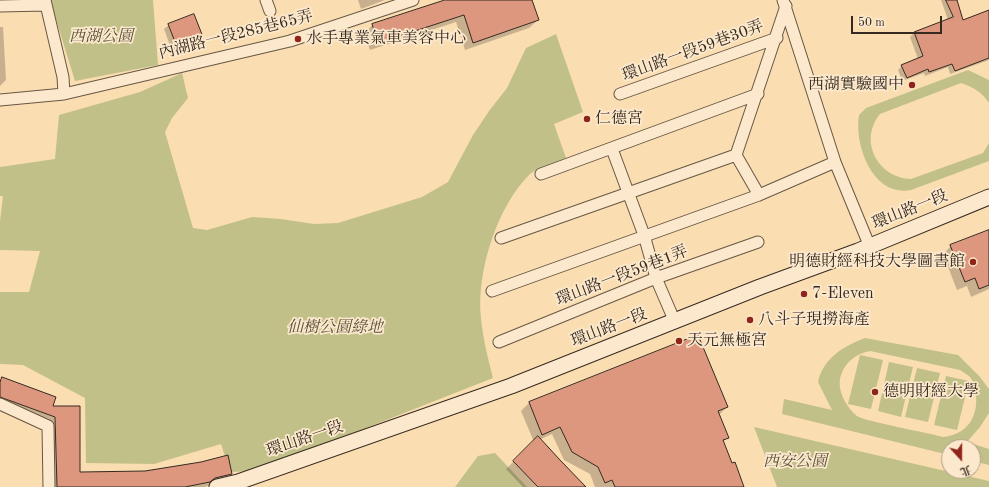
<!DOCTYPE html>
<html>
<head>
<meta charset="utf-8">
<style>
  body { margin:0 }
  #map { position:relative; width:989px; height:487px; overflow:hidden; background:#fbddb2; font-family:"Old Standard TT","Noto Serif TC",serif }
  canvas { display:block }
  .north { position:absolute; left:941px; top:439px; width:40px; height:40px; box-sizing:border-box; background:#fce9cd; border:1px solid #ad9d88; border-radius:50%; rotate:159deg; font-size:11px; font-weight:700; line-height:16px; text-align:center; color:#362a20 }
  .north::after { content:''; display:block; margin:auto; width:14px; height:18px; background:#8f2418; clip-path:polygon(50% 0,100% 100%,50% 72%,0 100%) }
  .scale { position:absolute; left:851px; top:16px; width:91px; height:18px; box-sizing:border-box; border:2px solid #362a20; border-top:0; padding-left:5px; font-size:12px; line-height:14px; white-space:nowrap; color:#362a20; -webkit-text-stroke:3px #fce9cd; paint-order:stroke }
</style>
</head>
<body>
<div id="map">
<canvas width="989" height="487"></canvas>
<div class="north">北</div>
<div class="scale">50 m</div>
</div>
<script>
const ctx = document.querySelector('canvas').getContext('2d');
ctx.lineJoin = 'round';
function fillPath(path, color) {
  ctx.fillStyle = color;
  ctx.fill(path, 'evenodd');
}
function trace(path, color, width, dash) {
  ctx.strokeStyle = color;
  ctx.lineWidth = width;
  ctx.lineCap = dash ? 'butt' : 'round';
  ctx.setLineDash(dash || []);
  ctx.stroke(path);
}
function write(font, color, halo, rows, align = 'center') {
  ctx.font = font + ' "Old Standard TT","Noto Serif TC",serif';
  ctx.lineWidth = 3.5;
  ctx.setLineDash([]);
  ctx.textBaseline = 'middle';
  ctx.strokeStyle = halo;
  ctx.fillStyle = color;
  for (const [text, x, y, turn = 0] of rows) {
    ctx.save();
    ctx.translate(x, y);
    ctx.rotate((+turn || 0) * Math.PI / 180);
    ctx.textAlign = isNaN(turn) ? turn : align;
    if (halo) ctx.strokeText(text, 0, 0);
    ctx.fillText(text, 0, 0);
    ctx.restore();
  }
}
const green = new Path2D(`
  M50,0H153L158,65L75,81Z
  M556,34L583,112L554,124L566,158C557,162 537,168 530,174C497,206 476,273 481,318C483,339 488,358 493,378L257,471L230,472L221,444L154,464L86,463L85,398L23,365L0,364V292H29L40,251L0,250V221L3,196H0V167L55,159L59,115L140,92L182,73L188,98L172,118L165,132L193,228L207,230L252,217L281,219L314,224L338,223L422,197L436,189L448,182L473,135L489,111L507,88L526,48Z
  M968,70L989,80V103C982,92 973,87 961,83L880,114C858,141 878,178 911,179L983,153L989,143V161L911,190C873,197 854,146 859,115L866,108Z
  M865,338L958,355L980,377L989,389V413L980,427L967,442L989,449V465L973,461V447H949V455L782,414L784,399L832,410L818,382C823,358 844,346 865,338ZM870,351L960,370C963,372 968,375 970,377C974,381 975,390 976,396C978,418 966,435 943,437C930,433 863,421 857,416C846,407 836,389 841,375C846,361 856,354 870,351Z
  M860,355L883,360L871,409L848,404Z
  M889,362L913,367L901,417L878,411Z
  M917,368L940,373L928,422L905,417Z
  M946,376L969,381L957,430L934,425Z
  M754,427L989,481V487H777Z
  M495,453L527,487H455L478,456Z`);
const shadow = new Path2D(`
  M358,0H385L361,9Z
  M449,0H531L538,20L529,28L465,50L456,22L370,50L364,33L373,25Z
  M941,0H957L963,21L989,11V60L950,74L948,67L925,76L924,73L902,81L898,70L902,66L918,59L910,37L914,33L948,20Z
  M169,25L202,37L197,41L172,51L164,29Z
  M0,27H3L6,80L0,86Z
  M989,231V289L971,297L967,286L957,290L943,254L951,246Z
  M3,378L51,407L79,473L231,474L223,482L204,487H49L47,425L0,408V381Z
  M529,403L727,407L719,415L728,437L722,443L743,487H595L590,474L564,460L552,434L539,440L584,487H523L506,469L534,442L521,411Z`);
const building = new Path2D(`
  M445,0H532L539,20L473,43L464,15L378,43L372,24Z
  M946,0H957L963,20L989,10V58L955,71L952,64L929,72L928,69L907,78L901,65L923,56L914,32L953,17Z
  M194,14L203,37L177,47L168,24Z
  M989,230V285L979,289L975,278L965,282L950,245Z
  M698,335L728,407L718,411L729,438L723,440L732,463L735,462L744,487H615L612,480L605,483L598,467L572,452L560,427L542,435L529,402Z
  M2,377L56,397L53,406H80V472L145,471L201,462L228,455L232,474L215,478L210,482L185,487H57L55,417L0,397V383Z
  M538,436L560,460L586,487H538L513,461Z`);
const street = new Path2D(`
  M45,0L63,77L64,94
  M266,0L270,11
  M783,0L835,162L870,247
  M0,6L46,5
  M620,94L777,38
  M0,100L64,94L290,41L413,0
  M612,149L644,235L656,278L675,322
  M541,174L758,94
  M759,195L736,155L786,6
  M501,238L736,155
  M492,291L759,195L835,162
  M499,342L656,278L758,242
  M0,404L48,426L49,487`);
const secondary = new Path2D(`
  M217,487L238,482L511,386L760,287L858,251L989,197`);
const markers = [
  [298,39,4,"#8f2418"],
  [912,85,4,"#8f2418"],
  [587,119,4,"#8f2418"],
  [973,262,4,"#8f2418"],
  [804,294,4,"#8f2418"],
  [750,320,4,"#8f2418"],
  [679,341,4,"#8f2418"],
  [875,392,4,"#8f2418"]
];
const streetNames = [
  ["內湖路一段285巷65弄",236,35,-14],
  ["環山路一段59巷30弄",693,51,-20],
  ["環山路一段",910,210,-22],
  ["環山路一段59巷1弄",622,276,-21],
  ["環山路一段",609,328,-21],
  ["環山路一段",305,439,-19]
];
const parkNames = [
  ["西湖公園",101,37],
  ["仙樹公園綠地",335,328],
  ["西安公園",795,462]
];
const poiNames = [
  ["水手專業氣車美容中心",306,39],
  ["西湖實驗國中",904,85,"right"],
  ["仁德宮",595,119],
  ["明德財經科技大學圖書館",965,262,"right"],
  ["7-Eleven",812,294],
  ["八斗子現撈海產",758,320],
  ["天元無極宮",687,341],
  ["德明財經大學",883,392]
];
fillPath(green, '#c2c089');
fillPath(shadow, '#0003');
fillPath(building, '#dd977e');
trace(building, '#362a20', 1);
trace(street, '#675744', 13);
trace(secondary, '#362a20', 17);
trace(street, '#fce9cd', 11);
trace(secondary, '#fce9cd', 15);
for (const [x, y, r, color] of markers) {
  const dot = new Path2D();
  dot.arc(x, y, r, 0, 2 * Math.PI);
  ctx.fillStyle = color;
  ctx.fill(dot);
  trace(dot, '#fce9cd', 1.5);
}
write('16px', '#362a20', '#fce9cd', streetNames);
write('italic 16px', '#59503a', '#fce9cd', parkNames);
write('16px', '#362a20', '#fce9cd', poiNames, 'left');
</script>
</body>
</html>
